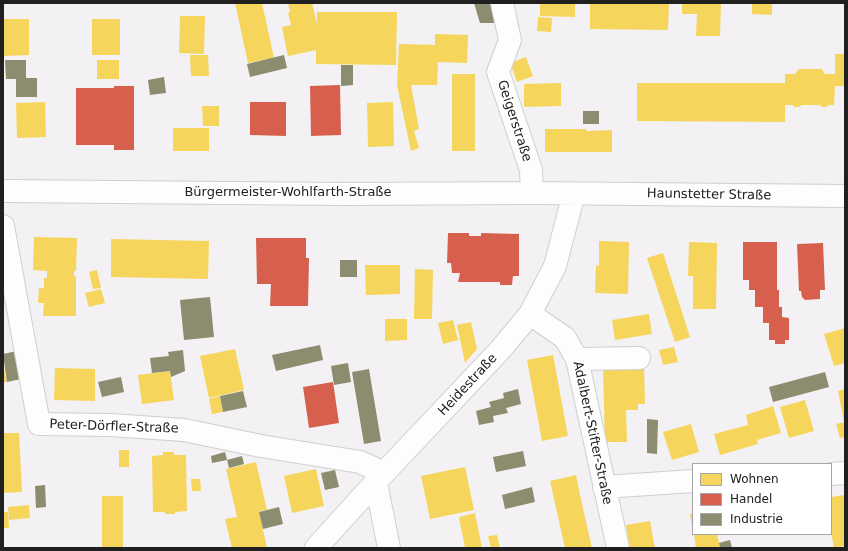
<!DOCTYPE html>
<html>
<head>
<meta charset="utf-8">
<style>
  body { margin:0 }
  #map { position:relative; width:848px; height:551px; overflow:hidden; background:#f3f1f3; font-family:"DejaVu Sans",sans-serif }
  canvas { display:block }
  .frame { position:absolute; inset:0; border:4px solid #212021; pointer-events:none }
  .legend { position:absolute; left:692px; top:463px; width:140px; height:72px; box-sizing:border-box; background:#fff; border:1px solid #a6a6a6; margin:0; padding:5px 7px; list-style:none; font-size:12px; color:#212021 }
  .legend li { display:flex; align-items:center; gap:8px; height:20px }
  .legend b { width:20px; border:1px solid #a6a6a6 }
</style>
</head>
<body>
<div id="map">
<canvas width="848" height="551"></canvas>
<div class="frame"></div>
<ul class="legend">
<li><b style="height:11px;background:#f6d55c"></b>Wohnen</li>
<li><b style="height:11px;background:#d6604d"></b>Handel</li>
<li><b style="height:11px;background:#8c8c6e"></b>Industrie</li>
</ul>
</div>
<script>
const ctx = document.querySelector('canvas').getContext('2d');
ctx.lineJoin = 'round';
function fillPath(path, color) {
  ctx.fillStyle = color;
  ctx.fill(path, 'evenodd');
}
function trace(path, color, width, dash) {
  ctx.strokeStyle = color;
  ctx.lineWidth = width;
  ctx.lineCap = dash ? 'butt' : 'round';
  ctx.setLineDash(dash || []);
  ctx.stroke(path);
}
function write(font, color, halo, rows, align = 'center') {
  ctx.font = font + ' "DejaVu Sans",sans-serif';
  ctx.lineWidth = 4;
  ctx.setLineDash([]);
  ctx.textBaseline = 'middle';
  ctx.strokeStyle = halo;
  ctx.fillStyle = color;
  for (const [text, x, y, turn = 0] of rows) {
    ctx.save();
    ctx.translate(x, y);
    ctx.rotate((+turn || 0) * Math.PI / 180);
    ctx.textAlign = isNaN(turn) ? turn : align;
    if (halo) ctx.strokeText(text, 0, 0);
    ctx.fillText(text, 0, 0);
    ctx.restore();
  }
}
const homes = new Path2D(`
  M235,3H262L274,58L248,63Z
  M288,3H312L317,24V12H397L396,65L316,64V50L288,56L282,27L291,25L288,13L290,12Z
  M540,3H575V17L540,16Z
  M590,3H669L668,30L590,29Z
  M682,3H721L720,36H696L697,14H682Z
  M752,3H772V15L752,14Z
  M180,16H205L204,54L179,53Z
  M538,17L552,18L551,32L537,31Z
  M3,19H29V55L3,56Z
  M92,19H120V55H92Z
  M435,34L468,35L467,63L438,62L437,85H411L419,129L414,131L419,148L411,151L397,85L399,44L435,45Z
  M835,54H845V86H835L834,105H828L827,107H822L820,105H801L800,107H794L793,105H785V122L637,121V83H785V74H795L799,69H822L825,74H835Z
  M190,55H208L209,76H191Z
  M526,57L533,76L517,82L510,63Z
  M97,60H119V79H97Z
  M452,74H475V151H452Z
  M561,83V106L524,107V84Z
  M45,102L46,137L17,138L16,103Z
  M393,102L394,146L368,147L367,103Z
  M202,106H219V126H203Z
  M173,128H209V151H173Z
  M545,129H586V131L612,130V152H545Z
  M34,237L77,238L76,271H74V276H76V316H43L44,303H38L39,288H44V278H47V271L33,270Z
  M111,239L209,241L208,279L111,277Z
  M599,241L629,242L628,294L595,293L596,265L599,266Z
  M689,242L717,243L716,309H693V276H688Z
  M663,253L690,337L675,342L647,258Z
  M365,265H400V294L366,295Z
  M415,269L433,270L432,319H414Z
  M97,270L101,288L93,289L89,272Z
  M101,289L105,303L89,307L85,293Z
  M649,314L652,334L615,340L612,320Z
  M385,319H407V340L385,341Z
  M453,320L458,340L443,344L438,323Z
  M471,322L477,349L465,363L457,325Z
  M845,328V363L834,366L824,334Z
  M674,347L678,362L663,365L659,350Z
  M235,349L244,390L209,398L200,356Z
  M553,355L568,436L542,441L527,360Z
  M3,364L7,382H3Z
  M603,366H644L645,404H638V410H626L627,442H605Z
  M55,368L95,369V401L54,400Z
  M170,371L174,400L142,404L138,375Z
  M845,389V422H844L838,391Z
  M220,396L223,412L212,414L209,399Z
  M805,400L814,431L789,438L780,407Z
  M773,406L781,433L757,440L758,444L720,455L714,434L748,425L746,415Z
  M845,422V437L840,438L836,424Z
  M691,424L699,452L672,460L663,432Z
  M3,433H19L22,492L3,493Z
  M119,450H129V467H119Z
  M163,452H174V455H186L187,511L175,512V514H165V512H153L152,456L163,455Z
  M256,462L267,510L259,511L267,548H232L225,519L237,517L226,469Z
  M465,467L474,510L430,519L421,476Z
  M316,469L324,506L292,513L284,476Z
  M576,475L580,495L592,548H565L559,521L550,481Z
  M191,479H200L201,491H192Z
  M845,495V546L834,548L831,532V497Z
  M102,496H123V548H102Z
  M29,505L30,518L9,520L8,507Z
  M3,512H8L9,528H3Z
  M475,513L482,548H465L459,517Z
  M693,513V527H692L690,514Z
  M650,521L655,548H630L626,525Z
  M694,534H717L720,548H696Z
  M497,535L500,548H491L488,536Z`);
const shops = new Path2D(`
  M340,85L341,135L311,136L310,86Z
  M114,86H134V150H114V145H76V88H114Z
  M250,102H286V136L250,135Z
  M448,233H469V236H481V233L519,234V276H513L512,285H500V282H458L460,273H452L451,263H447Z
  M256,238H306V258H309L308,306H270L271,284H257Z
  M743,242H777V290H779V307H782V317L789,318V340H785V344H775V340H769V323H763V307H755V290H749V280H743Z
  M823,243L825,290H820V299L805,300L802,297L801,291H799L797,244Z
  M333,382L339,423L309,428L303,387Z`);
const industry = new Path2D(`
  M474,3H491V7H494L496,23H480Z
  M284,55L287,68L250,77L247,64Z
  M5,60H26V78H37V97H16V79H6Z
  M341,65H353V85L341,86Z
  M164,77L166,93L150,95L148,80Z
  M583,111H599V124H583Z
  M340,260H357V277H340Z
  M210,297L214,337L184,340L180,300Z
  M320,345L323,360L276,371L272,355Z
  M183,350L185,371L171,377L170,371L152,373L150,358L169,356L168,352Z
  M17,351L21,379L7,382L3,354Z
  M348,363L351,382L334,385L331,366Z
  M369,369L381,441L364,444L352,372Z
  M825,372L829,387L773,402L769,387Z
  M121,377L124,392L102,397L98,382Z
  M518,389L521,404L506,408L508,413L493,416L494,422L479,425L476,411L491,407L489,402L504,398L503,393Z
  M243,391L247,407L223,412L220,396Z
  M647,419L658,420L657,454L647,453Z
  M523,451L526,466L496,472L493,457Z
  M225,452L227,460L212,463L211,456Z
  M242,456L244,464L229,468L227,460Z
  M335,470L339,487L325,490L321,473Z
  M45,485L46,507L36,508L35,486Z
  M532,487L535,502L505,509L502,495Z
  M279,507L283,524L263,529L259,512Z
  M730,540L732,548H720L719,543Z`);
const minor = new Path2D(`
  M502,3L510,40L498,72L531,170L532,193
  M3,191L344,194L532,193L845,196
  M3,226L39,424L110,425L184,430L261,446L360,462L384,473
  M530,314L565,338L577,359L618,548
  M577,359L639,358
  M831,474L845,473
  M376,483L389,548
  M604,487L693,481
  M316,548L384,473L501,349L530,314L555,266L572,201L573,194`);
const streetNames = [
  ["Geigerstraße",514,121,72],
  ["Bürgermeister-Wohlfarth-Straße",288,193],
  ["Haunstetter Straße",709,195,1],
  ["Heidestraße",468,385,-47],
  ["Peter-Dörfler-Straße",114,427,2],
  ["Adalbert-Stifter-Straße",592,433,78]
];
fillPath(homes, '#f6d55c');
fillPath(shops, '#d6604d');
fillPath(industry, '#8c8c6e');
trace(minor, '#d0ced0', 24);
trace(minor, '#fdfdfd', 22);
write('13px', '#212021', '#fff', streetNames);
</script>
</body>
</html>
